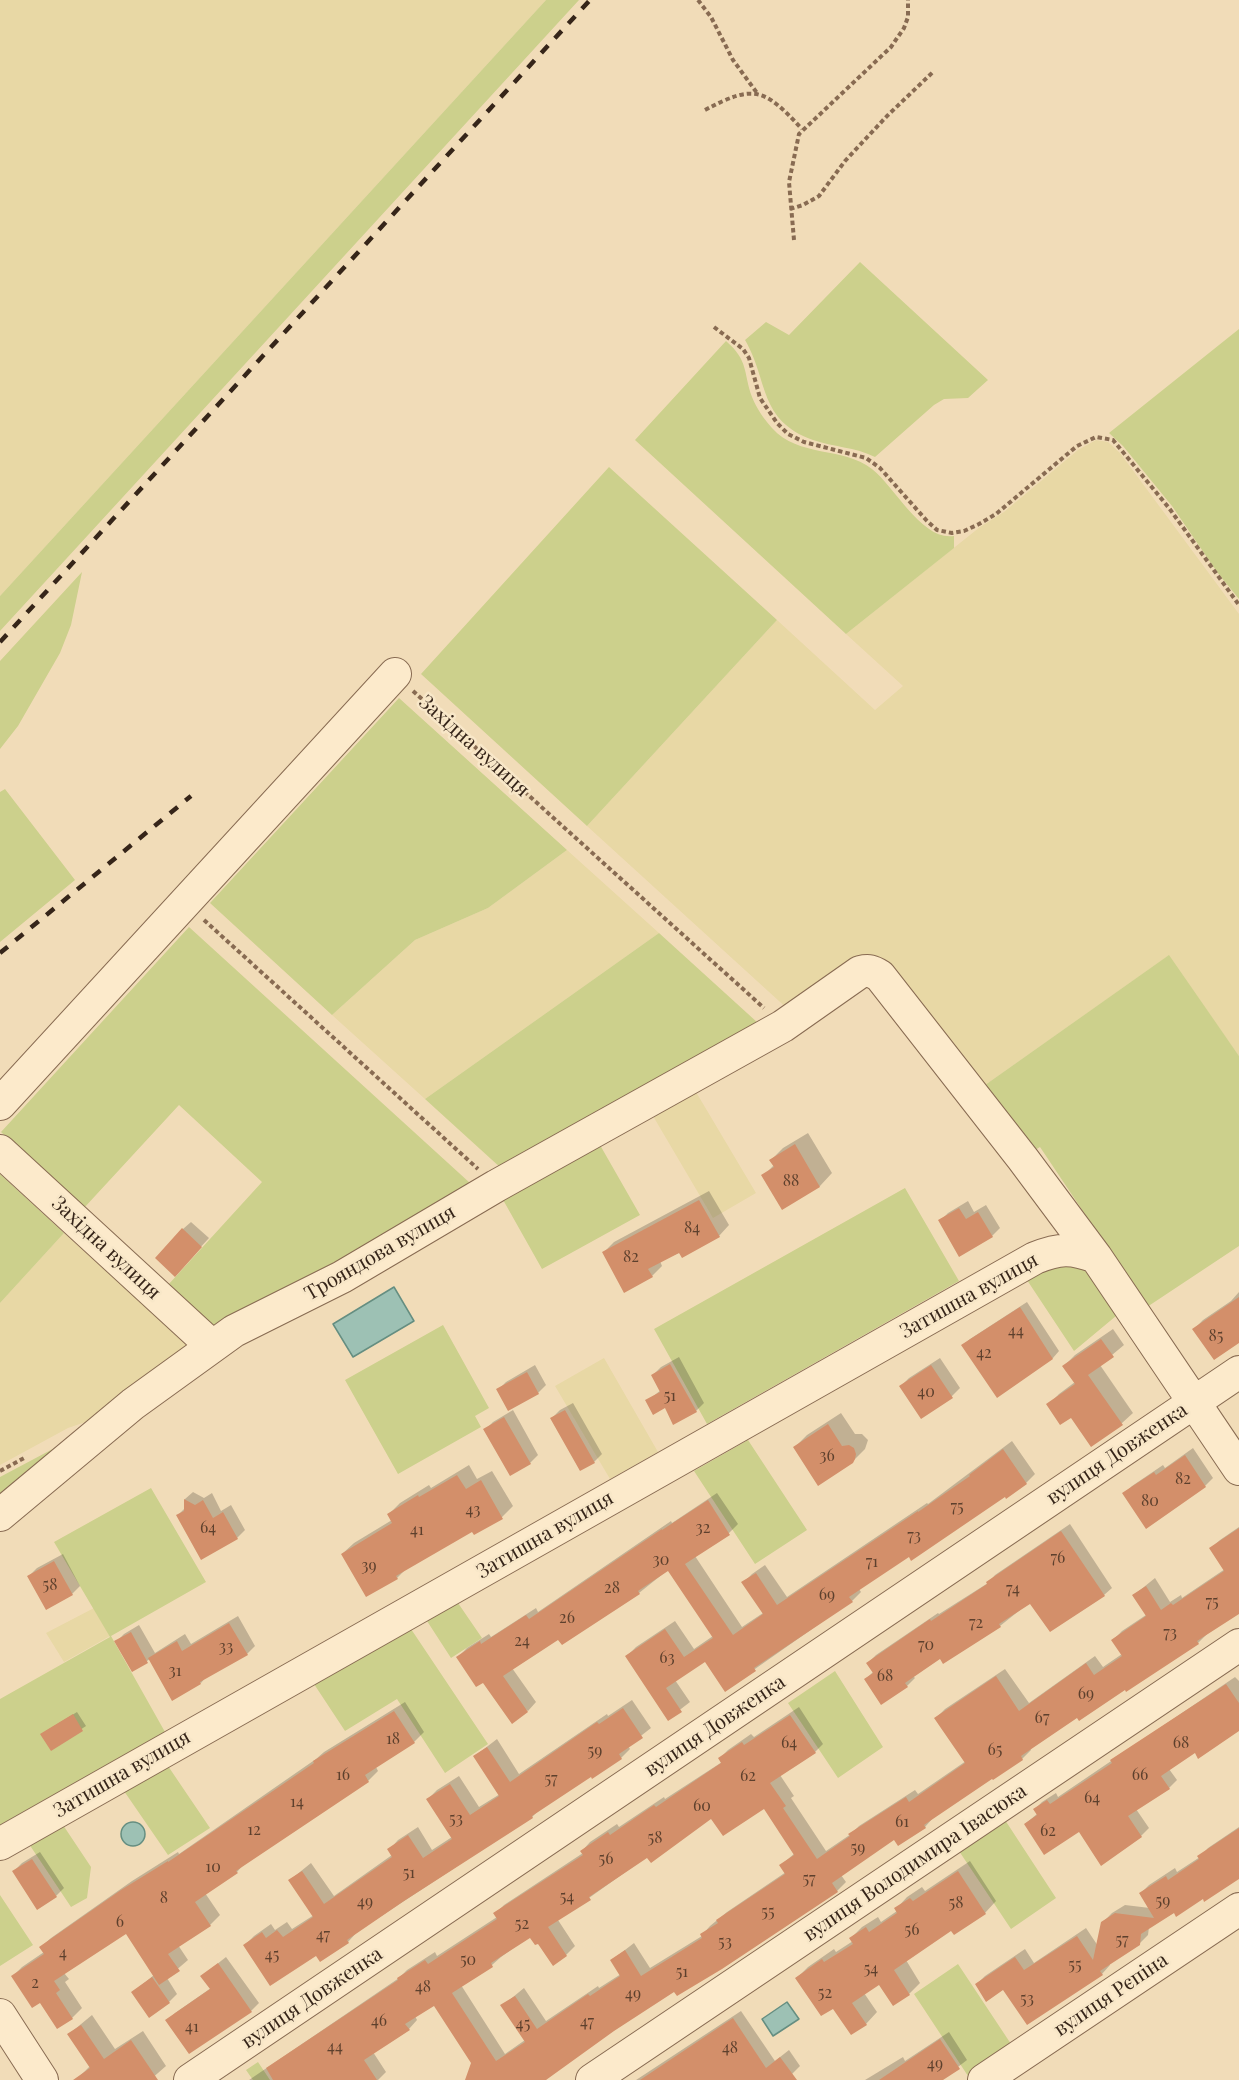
<!DOCTYPE html>
<html>
<head>
<meta charset="utf-8">
<style>
  body { margin:0 }
  canvas { display:block; background:#f1dcb8 }
</style>
</head>
<body>
<canvas width="1239" height="2080"></canvas>
<script>
const ctx = document.querySelector('canvas').getContext('2d');
ctx.lineJoin = 'round';
function fillPath(path, color) {
  ctx.fillStyle = color;
  ctx.fill(path, 'evenodd');
}
function trace(path, color, width, dash) {
  ctx.strokeStyle = color;
  ctx.lineWidth = width;
  ctx.lineCap = dash ? 'butt' : 'round';
  ctx.setLineDash(dash || []);
  ctx.stroke(path);
}
function write(font, color, halo, rows, align = 'center') {
  ctx.font = font + ' "Playfair Display",serif';
  ctx.lineWidth = 5;
  ctx.setLineDash([]);
  ctx.textBaseline = 'middle';
  ctx.strokeStyle = halo;
  ctx.fillStyle = color;
  for (const [text, x, y, turn = 0] of rows) {
    ctx.save();
    ctx.translate(x, y);
    ctx.rotate((+turn || 0) * Math.PI / 180);
    ctx.textAlign = isNaN(turn) ? turn : align;
    if (halo) ctx.strokeText(text, 0, 0);
    ctx.fillText(text, 0, 0);
    ctx.restore();
  }
}
const farmland = new Path2D(`
  M0,0H546L0,596Z
  M1096,440L1108,442L1120,453L1239,614V1056L1168,956L978,1090L883,970L791,1012L587,826L777,620L875,710L903,686L846,634L980,527L1004,512L1078,450Z
  M567,850L659,933L425,1099L332,1015L415,940L488,908Z
  M696,1092L756,1193L713,1218L653,1116Z
  M64,1233L192,1349L106,1415L68,1428L0,1465V1303Z
  M604,1358L658,1452L610,1479L555,1386Z
  M94,1608L110,1636L64,1662L46,1633Z`);
const green = new Path2D(`
  M546,0H579L0,631V596Z
  M860,262L988,380L968,398L944,399L934,405L875,457C855,447 833,447 813,440C758,420 769,381 745,340L766,322L789,335Z
  M1239,329V599L1217,572L1172,506L1123,446L1109,433Z
  M726,341C749,361 743,372 752,397C757,409 764,419 772,428C799,458 842,446 872,469C896,488 922,541 954,536V548L846,634L635,440Z
  M609,467L777,620L587,826L421,674Z
  M82,572L71,625L60,653L18,726L0,749V661Z
  M399,698L567,850L488,908L415,940L332,1015L210,903Z
  M5,789L75,880L0,942V792Z
  M189,927L470,1183L217,1332L168,1285L262,1182L179,1105L84,1208L1,1132Z
  M659,933L758,1023L502,1169L425,1099Z
  M1169,955L1239,1056V1246L1147,1307L1040,1147L1027,1155L978,1090Z
  M600,1145L640,1215L542,1269L502,1198Z
  M0,1174L64,1233L0,1303Z
  M905,1188L959,1281L707,1424L654,1329Z
  M1079,1261L1178,1391L1170,1396L1116,1316L1074,1351L1025,1277Z
  M443,1325L489,1408L475,1416L481,1427L398,1474L345,1380Z
  M748,1440L807,1530L755,1564L694,1471Z
  M64,1443L0,1503V1477Z
  M151,1488L206,1582L111,1636L165,1732L0,1825V1699L110,1637L54,1542Z
  M458,1603L482,1638L451,1658L427,1621Z
  M411,1629L488,1744L445,1773L397,1699L345,1731L314,1684Z
  M835,1671L883,1747L838,1778L788,1703Z
  M168,1766L210,1828L168,1855L124,1791Z
  M1005,1820L1056,1898L1011,1929L959,1851Z
  M63,1825L91,1867L87,1898L71,1907L29,1844Z
  M0,1895L33,1945L0,1966Z
  M958,1964L1013,2047L968,2076L914,1994Z
  M258,2062L270,2080H253L246,2070Z`);
const water = new Path2D(`
  M394,1287L414,1321L353,1357L333,1324Z
  M121 1834a12 12 0 1 1 24 0a12 12 0 1 1-24 0Z
  M787,2002L799,2019L773,2036L762,2019Z`);
const shadow = new Path2D(`
  M808,1133L832,1173L820,1186L782,1208L763,1176L774,1165L771,1160L783,1148Z
  M709,1191L729,1225L719,1236L660,1261L662,1266L652,1276L604,1252L614,1242Z
  M968,1201L974,1212L986,1205L1000,1228L992,1236L940,1221L948,1213Z
  M191,1222L209,1238L175,1275L183,1229Z
  M1239,1292V1342L1194,1329L1203,1320L1231,1301Z
  M1027,1302L1059,1351L1053,1358L998,1395L963,1345L970,1339Z
  M1113,1329L1124,1345L1100,1365L1133,1413L1122,1423L1092,1445L1071,1416L1048,1405L1059,1394L1075,1382L1064,1366L1075,1355Z
  M679,1357L704,1403L696,1411L665,1406L647,1401L661,1390L653,1375L661,1367Z
  M940,1358L960,1388L952,1396L921,1417L901,1386L909,1378Z
  M535,1365L546,1385L538,1393L498,1390L506,1382Z
  M573,1403L602,1454L594,1462L552,1418L560,1410Z
  M513,1410L538,1455L530,1463L485,1430L493,1422Z
  M841,1413L855,1434H862L868,1440L865,1449L852,1462L795,1447L807,1435Z
  M1012,1441L1035,1474L1026,1483L909,1555L859,1589L861,1592L852,1601L725,1690L706,1660L675,1680L690,1702L668,1719L627,1656L636,1647L675,1621L694,1649L713,1636L669,1569L639,1593L559,1638L512,1668L536,1702L528,1711L483,1681L458,1657L467,1648L489,1634L491,1637L536,1608L538,1612L671,1521L672,1523L717,1493L738,1524L729,1533L695,1556L742,1627L763,1613L743,1583L752,1574L765,1565L787,1597L927,1503L928,1504Z
  M1193,1448L1213,1478L1205,1486L1147,1527L1124,1494L1132,1486L1163,1465L1165,1468Z
  M469,1465L477,1479L492,1471L513,1506L502,1517L473,1530L405,1570L397,1578L342,1554L354,1543L392,1520L389,1514L400,1503L429,1485L431,1488Z
  M193,1492L204,1498L212,1493L221,1511L231,1505L245,1530L237,1538L178,1515L185,1508V1499Z
  M1070,1524L1112,1588L1104,1595L1051,1630L1030,1602L1000,1626L943,1662L940,1657L913,1676L915,1678L907,1686L882,1703L866,1679L874,1671L868,1663L876,1655L938,1613L939,1614L988,1583L995,1575Z
  M1239,1527V1612L1207,1634L1198,1643L1077,1716L1030,1748L1031,1750L1022,1759L992,1776L933,1818L925,1827L895,1838L841,1875L846,1882L837,1891L722,1968L675,1990L613,2030L543,2080H466L472,2063L434,2004L415,2016L417,2020L409,2029L373,2052L386,2072L378,2080H249L399,1978L407,1970L435,1952L437,1956L497,1917L495,1914L504,1905L583,1853L582,1851L590,1842L617,1824L619,1827L664,1797L665,1799L722,1762L720,1758L728,1750L751,1734L754,1737L799,1707L823,1744L815,1752L780,1775L794,1796L791,1798L826,1851L851,1834L859,1826L915,1790L918,1794L966,1761L936,1718L945,1709L1005,1669L1029,1703L1095,1656L1103,1667L1122,1654L1113,1640L1122,1631L1146,1615L1134,1595L1155,1578L1170,1602L1181,1595L1182,1598L1225,1569L1211,1548L1220,1540ZM764,1807L795,1853L781,1865L786,1872L727,1912L710,1926L702,1935V1936L650,1968L634,1943L612,1960L621,1974L599,1988L598,1986L546,2021L524,1988L502,2006L525,2040L505,2054L461,1985L492,1965L501,1957L530,1936L566,1955L575,1946L558,1920L648,1856L712,1817Z
  M63,1554L80,1586L72,1594L29,1576L37,1568Z
  M238,1616L255,1646L247,1654L206,1677L201,1683L150,1659L133,1670L116,1642L124,1634L139,1625L155,1653L185,1634L191,1644Z
  M1235,1677L1239,1681V1728L1195,1751L1169,1769L1177,1780L1169,1788L1136,1809L1149,1828L1141,1836L1025,1824L1037,1814L1035,1809L1042,1802L1056,1793L1058,1797Z
  M632,1700L651,1728L628,1746L630,1749L621,1758L591,1775L541,1808L532,1817L357,1932L348,1942L316,1954L245,1945L254,1936L271,1924L275,1930L287,1922L292,1929L314,1915L290,1880L311,1863L334,1896L392,1855L389,1850L398,1840L418,1827L432,1850L452,1837L428,1799L437,1790L459,1776L479,1807L500,1794L475,1756L497,1739L519,1774L607,1714L608,1716Z
  M405,1702L424,1732L414,1742L376,1767L378,1771L368,1781L244,1864L237,1872L205,1893L220,1915L210,1925L178,1945L188,1960L167,1978L177,1994L169,2002L149,2016L133,1992L154,1975L127,1932L64,1973L69,1979L65,1982L82,2008L72,2018L40,2001L13,1976L22,1967L44,1952L41,1947L51,1938L132,1881L178,1852L179,1854L316,1759L324,1752Z
  M77,1712L86,1726L51,1749L46,1731Z
  M1239,1827V1876L1149,1927L1148,1935L1139,1944L1109,1963L1110,1965L1102,1974L1004,1988L977,1984L985,1976L1025,1949L1034,1963L1086,1928L1098,1946L1102,1923L1112,1913L1125,1905L1150,1908L1141,1893L1149,1885L1175,1868L1177,1872L1200,1857L1208,1848Z
  M40,1852L64,1888L56,1896L14,1871L22,1863Z
  M970,1861L996,1901L985,1913L951,1929L906,1960L920,1983L909,1994L879,1983L864,1993L877,2012L866,2024L833,2006L797,1978L808,1967L834,1949L836,1952L853,1941L851,1938L862,1927L878,1917L881,1922L897,1911L896,1909L907,1897L922,1887L925,1891Z
  M226,1957L259,2003L251,2011L167,2021L175,2013L211,1988L202,1976Z
  M741,2011L775,2061L789,2050L800,2066L792,2074L783,2080H636Z
  M92,2015L115,2049L143,2031L166,2066L150,2080H76L90,2066L69,2034Z
  M949,2032L967,2060L941,2080H865L903,2057L905,2061Z`);
const building = new Path2D(`
  M795,1144L820,1187L782,1210L761,1175L774,1167L769,1160Z
  M699,1200L720,1237L682,1258L679,1253L648,1269L653,1277L624,1293L602,1252Z
  M959,1208L966,1219L978,1212L993,1237L959,1257L938,1220Z
  M182,1228L202,1247L175,1277L155,1258Z
  M1239,1297V1343L1214,1360L1192,1329Z
  M1020,1307L1053,1359L997,1398L961,1345Z
  M1101,1339L1114,1357L1088,1375L1123,1425L1091,1447L1071,1418L1060,1425L1046,1404L1075,1384L1062,1366Z
  M670,1364L697,1412L673,1425L665,1408L653,1415L645,1400L660,1392L651,1375Z
  M931,1365L953,1398L921,1419L899,1386Z
  M527,1372L539,1394L508,1411L496,1389Z
  M565,1410L595,1463L580,1471L550,1418Z
  M504,1417L531,1464L510,1476L483,1429Z
  M828,1424L842,1446L849,1445L854,1448L856,1454L855,1459L853,1463L818,1486L793,1447Z
  M1003,1449L1027,1484L1006,1499L1005,1497L911,1561L909,1557L849,1597L853,1602L754,1668L756,1671L725,1692L705,1662L666,1688L682,1712L668,1721L625,1656L665,1629L684,1657L713,1638L668,1571L638,1591L640,1594L562,1645L558,1640L503,1676L528,1712L512,1724L483,1683L476,1687L456,1657L480,1641L481,1644L526,1615L529,1619L662,1529V1530L708,1500L730,1535L685,1564L733,1635L763,1614L741,1582L756,1573L777,1605L918,1511V1512L970,1476L969,1475Z
  M1185,1455L1206,1487L1146,1529L1122,1493L1154,1472L1156,1475Z
  M457,1475L466,1489L481,1480L503,1519L474,1535L472,1532L396,1576L398,1579L366,1597L341,1554L392,1523L387,1514L418,1495L419,1497Z
  M184,1499L195,1505L203,1500L213,1518L223,1512L238,1539L201,1560L176,1515L184,1511Z
  M1239,1528V1614L1197,1641L1199,1644L1126,1692L1125,1690L1079,1721L1077,1718L1021,1756L1023,1760L993,1780L992,1779L924,1825L926,1828L898,1846L894,1840L832,1883L838,1892L722,1969L677,1996L674,1992L614,2031L546,2080H465L471,2063L434,2006L405,2024L410,2030L364,2060L377,2080H273L266,2068L398,1980L397,1978L425,1960L428,1964L497,1919L493,1913L583,1855L580,1851L608,1832L610,1835L654,1805L656,1807L721,1763L718,1758L742,1742L744,1745L790,1715L816,1753L770,1783L786,1806L783,1808L817,1859L850,1836L848,1834L906,1797L909,1802L965,1763L934,1718L996,1676L1019,1711L1086,1663L1094,1675L1122,1656L1111,1640L1146,1616L1132,1595L1146,1586L1161,1610L1171,1603L1173,1605L1224,1571L1209,1548ZM764,1809L794,1855L779,1865L785,1874L716,1920L718,1923L700,1934L702,1938L641,1976L625,1950L610,1960L620,1976L590,1996L588,1994L537,2029L515,1996L500,2005L525,2042L496,2061L452,1993L493,1967L491,1963L530,1938L535,1945L538,1944L553,1966L567,1956L548,1927L591,1900L589,1897L647,1858L651,1863L711,1819L723,1836Z
  M1061,1531L1105,1596L1050,1632L1030,1604L999,1624L1001,1627L943,1664L940,1659L905,1683L908,1687L881,1705L864,1679L873,1673L866,1663L930,1619L931,1621L987,1584L986,1582Z
  M54,1561L73,1595L46,1610L27,1576Z
  M229,1623L248,1655L200,1682L201,1684L172,1701L148,1658L177,1641L182,1651Z
  M131,1632L148,1663L132,1672L114,1641Z
  M1226,1684L1239,1703V1731L1198,1759L1195,1753L1161,1776L1170,1789L1128,1816L1142,1837L1101,1866L1079,1832L1044,1855L1024,1824L1037,1815L1033,1809L1047,1800L1050,1804L1112,1763L1110,1760Z
  M623,1708L643,1738L619,1754L622,1759L592,1779L591,1777L532,1816L533,1818L404,1901L347,1940L349,1943L320,1962L316,1956L270,1986L243,1945L262,1932L266,1938L277,1930L283,1937L313,1917L288,1880L302,1871L324,1904L392,1857L387,1849L408,1835L423,1858L452,1839L426,1799L450,1784L470,1815L499,1796L473,1756L487,1747L510,1782L597,1722L599,1724Z
  M394,1711L415,1743L365,1775L369,1782L236,1871L238,1873L195,1902L211,1926L168,1954L180,1971L159,1985L126,1934L54,1981L60,1990L56,1993L73,2019L57,2029L40,2003L32,2008L11,1976L44,1954L39,1947L121,1890L168,1861V1862L270,1793L314,1763L313,1761Z
  M73,1714L83,1731L51,1751L40,1734Z
  M1239,1828V1879L1204,1902L1203,1899L1176,1917L1174,1913L1141,1934L1140,1945L1100,1971L1103,1975L1027,2025L1003,1990L986,2002L975,1984L1015,1957L1024,1970L1077,1936L1093,1960L1101,1922L1115,1913L1154,1918L1139,1893L1166,1876L1168,1880L1199,1859L1197,1856Z
  M32,1859L57,1897L37,1910L12,1871Z
  M958,1871L986,1914L954,1935L951,1931L894,1970L910,1995L893,2006L879,1985L852,2003L867,2025L851,2035L833,2009L821,2016L795,1978L822,1959L824,1962L853,1944L849,1938L866,1927L869,1932L897,1913L894,1908L910,1898L913,1901Z
  M218,1963L252,2012L189,2054L165,2020L210,1989L200,1976Z
  M152,1977L170,2003L149,2018L131,1992Z
  M733,2018L766,2068L780,2057L797,2080H640Z
  M81,2025L104,2059L131,2040L158,2080H73L90,2068L67,2034Z
  M940,2039L960,2069L943,2080H879Z`);
const path = new Path2D(`
  M698,0L711,17L733,60L757,93
  M705,110C754,84 764,88 802,129
  M790,209L803,205L819,196L845,161L887,116L934,71
  M794,240L789,182L799,134L891,47L904,28L908,17V0
  M714,327L743,349L749,358L760,398L777,423L788,434L804,442L866,458L880,468L927,521L937,530L952,533L964,531L979,524L996,514L1077,446L1096,437L1113,440L1169,508L1239,605
  M413,691L764,1008
  M204,920L478,1169
  M0,1471L26,1457`);
const minor = new Path2D(`
  M0,1104L395,674
  M0,1151L212,1346
  M0,1515L133,1404L234,1331L342,1277L496,1186L783,1026L860,972C869,970 872,971 880,976L1023,1159L1096,1257L1239,1469
  M0,1844L1035,1258C1060,1248 1071,1248 1096,1257
  M0,2015L42,2080
  M190,2080L1239,1372
  M592,2080L1239,1645
  M984,2080L1239,1909`);
const rail = new Path2D(`
  M0,642L590,0
  M0,953L191,796`);
const numberNames = [
  ["88",791,1181],
  ["84",692,1228],
  ["82",631,1257],
  ["44",1016,1331],
  ["85",1216,1336],
  ["42",984,1353],
  ["40",926,1392],
  ["51",670,1396],
  ["36",827,1456],
  ["82",1183,1479],
  ["80",1150,1501],
  ["75",957,1507],
  ["43",473,1510],
  ["64",208,1528],
  ["32",703,1528],
  ["41",417,1530],
  ["73",914,1536],
  ["76",1058,1558],
  ["30",661,1560],
  ["71",872,1562],
  ["39",369,1566],
  ["58",50,1585],
  ["28",612,1588],
  ["74",1013,1589],
  ["69",827,1595],
  ["75",1212,1602],
  ["26",567,1618],
  ["72",976,1623],
  ["73",1170,1633],
  ["24",522,1641],
  ["70",926,1645],
  ["33",226,1647],
  ["63",667,1658],
  ["31",175,1671],
  ["68",885,1676],
  ["69",1086,1694],
  ["67",1042,1718],
  ["18",393,1739],
  ["64",789,1743],
  ["68",1181,1743],
  ["65",995,1750],
  ["59",595,1751],
  ["16",343,1775],
  ["66",1140,1775],
  ["62",748,1776],
  ["57",551,1779],
  ["64",1092,1798],
  ["14",297,1802],
  ["60",702,1806],
  ["53",456,1819],
  ["61",902,1822],
  ["12",254,1830],
  ["62",1048,1831],
  ["58",655,1838],
  ["59",858,1848],
  ["56",606,1859],
  ["10",213,1867],
  ["51",409,1873],
  ["57",809,1879],
  ["54",567,1897],
  ["8",164,1898],
  ["59",1163,1901],
  ["49",365,1902],
  ["58",956,1903],
  ["55",768,1912],
  ["6",120,1922],
  ["52",522,1924],
  ["56",912,1930],
  ["47",323,1935],
  ["57",1122,1940],
  ["53",725,1942],
  ["4",63,1953],
  ["45",272,1955],
  ["50",468,1960],
  ["55",1075,1965],
  ["54",871,1969],
  ["51",682,1972],
  ["2",35,1983],
  ["48",423,1987],
  ["52",825,1993],
  ["49",633,1994],
  ["53",1027,1999],
  ["46",379,2021],
  ["47",587,2022],
  ["45",523,2024],
  ["41",192,2027],
  ["44",335,2047],
  ["48",730,2048],
  ["49",935,2064]
];
const streetNames = [
  ["Західна вулиця",474,746,42],
  ["Західна вулиця",106,1248,43],
  ["Трояндова вулиця",380,1253,-30],
  ["Затишна вулиця",969,1296,-29],
  ["вулиця Довженка",1117,1454,-34],
  ["Затишна вулиця",545,1535,-30],
  ["вулиця Довженка",715,1726,-34],
  ["Затишна вулиця",122,1774,-30],
  ["вулиця Володимира Івасюка",915,1863,-34],
  ["вулиця Рєпіна",1111,1995,-34],
  ["вулиця Довженка",312,1998,-34]
];
fillPath(farmland, '#e8d8a5');
fillPath(green, '#ccd08c');
fillPath(water, '#9dc1b4');
trace(water, '#658e81', 1.5);
fillPath(shadow, '#0003');
fillPath(building, '#d38f6a');
trace(minor, '#886b52', 34);
trace(path, '#886b52', 4, [4.5, 3]);
trace(minor, '#fceacb', 32);
trace(rail, '#362519', 4.5, [10, 10]);
write('16px', '#5d402d', null, numberNames);
write('20px', '#362519', '#f8e7c8', streetNames);
</script>
</body>
</html>
